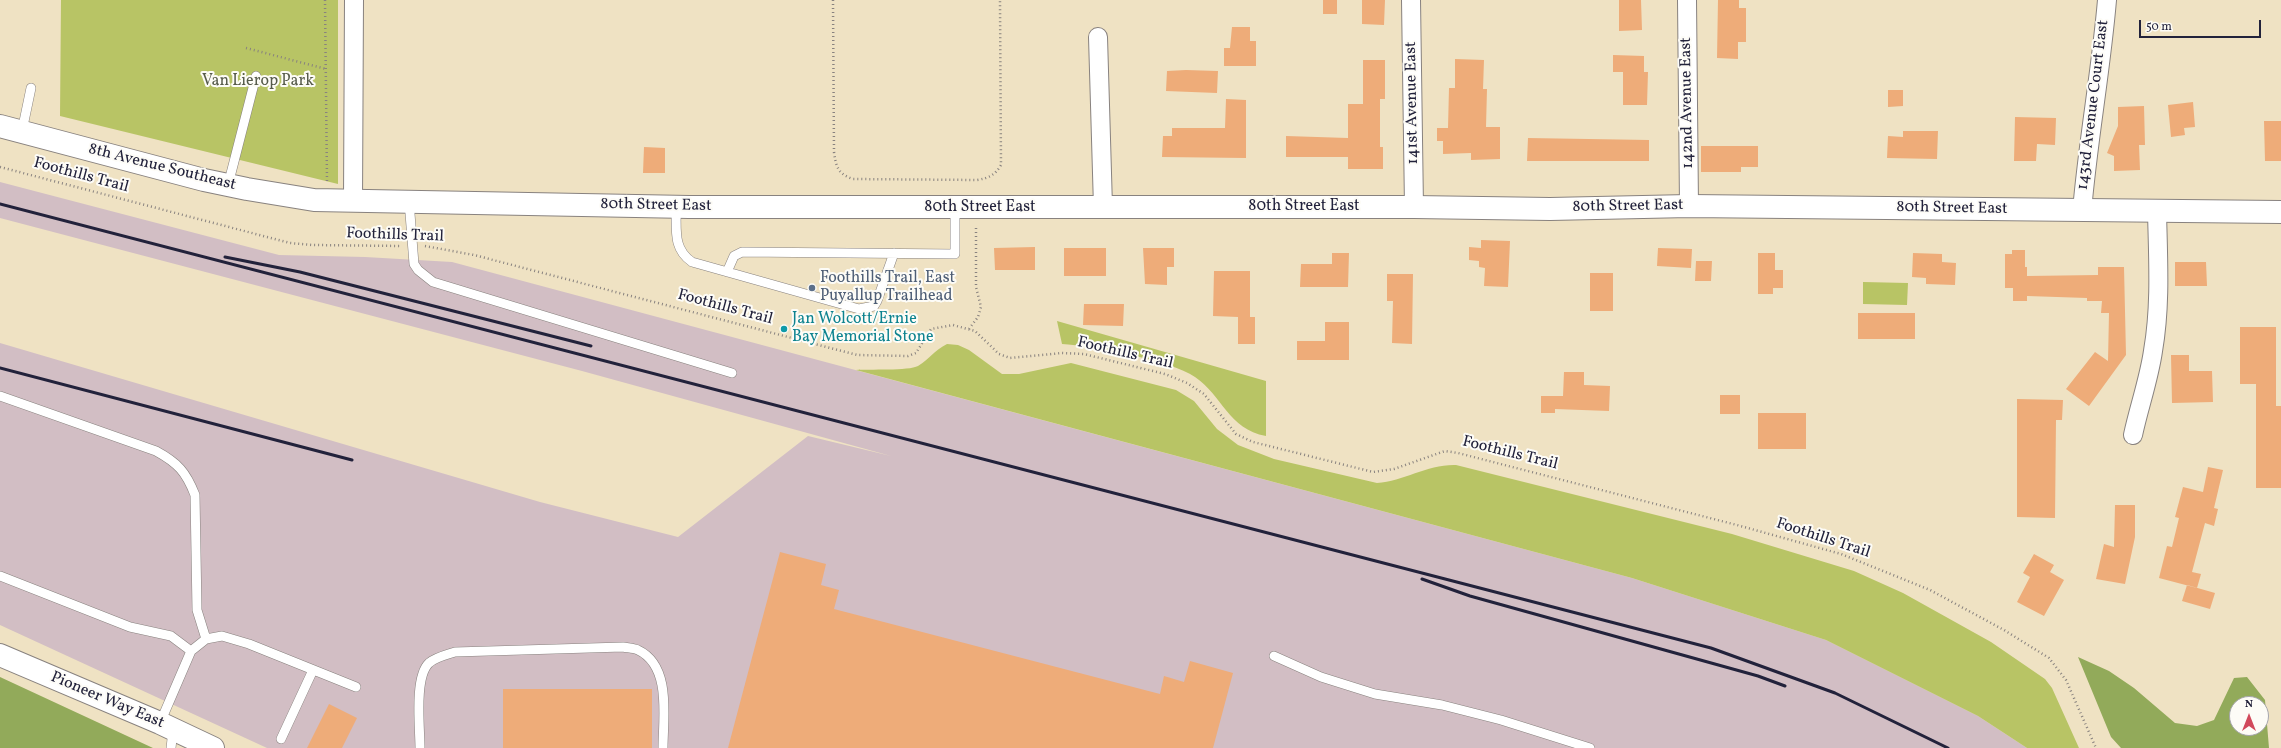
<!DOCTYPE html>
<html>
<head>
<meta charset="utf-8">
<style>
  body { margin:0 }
  #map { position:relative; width:2281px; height:748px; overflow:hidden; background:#efe2c3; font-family:Vollkorn,serif }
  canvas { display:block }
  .north { position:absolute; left:2229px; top:696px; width:40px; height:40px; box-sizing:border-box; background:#fdfcf7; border:1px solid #a5a5ac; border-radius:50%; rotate:0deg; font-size:11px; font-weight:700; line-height:16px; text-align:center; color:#22223b }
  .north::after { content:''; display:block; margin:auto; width:14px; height:18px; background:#d1495b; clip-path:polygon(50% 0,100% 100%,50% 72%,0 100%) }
  .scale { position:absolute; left:2139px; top:20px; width:122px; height:18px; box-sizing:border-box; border:2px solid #22223b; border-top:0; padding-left:5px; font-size:12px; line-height:14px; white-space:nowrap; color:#22223b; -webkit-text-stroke:3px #fdfcf7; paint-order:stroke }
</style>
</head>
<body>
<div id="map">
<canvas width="2281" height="748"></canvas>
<div class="north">N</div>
<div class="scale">50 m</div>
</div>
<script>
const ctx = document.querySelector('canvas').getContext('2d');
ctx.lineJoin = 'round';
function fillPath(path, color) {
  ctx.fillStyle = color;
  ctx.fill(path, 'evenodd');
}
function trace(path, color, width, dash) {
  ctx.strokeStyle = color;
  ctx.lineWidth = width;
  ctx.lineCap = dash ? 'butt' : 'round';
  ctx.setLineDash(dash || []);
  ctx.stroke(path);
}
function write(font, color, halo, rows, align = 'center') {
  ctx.font = font + ' Vollkorn,serif';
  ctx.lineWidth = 4;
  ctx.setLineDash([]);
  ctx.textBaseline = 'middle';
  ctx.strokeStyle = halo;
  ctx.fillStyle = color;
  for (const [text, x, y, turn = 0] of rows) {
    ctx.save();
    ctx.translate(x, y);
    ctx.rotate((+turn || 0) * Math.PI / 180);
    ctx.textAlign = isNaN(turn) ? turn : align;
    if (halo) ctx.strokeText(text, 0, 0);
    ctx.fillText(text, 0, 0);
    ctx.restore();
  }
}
const industrial = new Path2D(`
  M0,182L279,255L365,257L452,262L1632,578L1826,640L1978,716L2027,748H267L0,625V343L540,502L678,537L808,436L891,456L582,371L0,218Z`);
const green = new Path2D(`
  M61,0H338V184L60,116Z
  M1863,282L1908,283L1907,305L1863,304Z
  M1057,321L1266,381V436C1228,429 1223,396 1195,377C1170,360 1093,346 1062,344Z
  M947,344L958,345L969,350L1002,374H1019L1071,363L1176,390L1194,401L1217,429L1238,445L1274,459L1377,483C1404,481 1428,464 1456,465L1732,534L1854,571L1903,593L1991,642L2045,679L2052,688L2079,748H2027L1978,716L1826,640L1632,578L856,370C868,369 909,371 918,366C930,359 933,351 947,344Z`);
const forest = new Path2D(`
  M2078,657L2109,671L2134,688L2175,723L2197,726L2214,720L2234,678L2247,677L2265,700L2269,748H2121L2111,737ZM2237,704H2261V728H2237Z
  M0,677L153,748H0Z`);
const building = new Path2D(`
  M1323,0H1337V14H1323Z
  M1362,0H1385L1384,25L1362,24Z
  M1619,0H1641L1642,30L1619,31Z
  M1718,0H1739V8H1746V42H1738V59L1717,58Z
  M1232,27H1250V41H1256V66H1224V48H1230Z
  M1613,55L1644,56V72H1648L1647,105H1623V72H1613Z
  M1455,59L1484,60L1483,89H1487L1486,127H1500V159L1471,160V153L1443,154V141H1437V128H1448L1449,88H1455Z
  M1363,60H1385V99H1380V147H1383V169H1348V157H1286V136L1348,138V104H1363Z
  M1186,70L1218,71L1217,93L1166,91L1167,71Z
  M1888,90H1903V106L1888,107Z
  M1226,99L1246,100V158L1162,157L1163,136H1172V128H1225Z
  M2193,102L2195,127L2184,128L2185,135L2171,137L2168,105Z
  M2144,106L2145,145H2139L2140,170L2114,171V156L2107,153L2118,126V107Z
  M2015,117L2056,118L2055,145L2037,144L2036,161H2014Z
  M2264,121H2281V161H2265Z
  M1903,131H1938L1937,159L1887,158L1888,136L1903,137Z
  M1528,138L1649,140V161H1527Z
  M1701,146H1758V167H1741V172H1701Z
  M644,147L665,148V173H643Z
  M1481,240L1510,241L1508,287L1484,286L1485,268L1479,267V261L1469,260V247L1481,248Z
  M1035,247V270H995L994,248Z
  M1064,248H1106V276H1064Z
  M1143,248H1174V267H1167V285L1145,284Z
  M1658,248L1692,249L1691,268L1657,266Z
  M2012,250H2025V267H2027V276L2098,275V267H2124L2126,355L2089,406L2066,389L2095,352L2108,361L2109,313H2101L2102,301H2087V298L2027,296V301H2013V288H2005V254H2012Z
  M1332,253H1349L1348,287H1300L1301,264H1332Z
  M1758,253H1775V270H1783V288H1773V294H1758Z
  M1913,253L1942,254V262L1956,263L1955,285L1926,284V278L1912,277Z
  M1696,261H1712L1711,281H1695Z
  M2175,262H2206L2207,286H2175Z
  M1214,271H1250V317H1255V344H1238V317L1213,316Z
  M1590,273H1613V311H1590Z
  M1387,274H1413L1412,344L1392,343L1393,301H1387Z
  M1084,304H1124L1123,326L1083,325Z
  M1858,313H1915V339H1858Z
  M1325,322H1349V360H1297V341H1325Z
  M2240,327H2276V406H2281V488H2256V384H2240Z
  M2171,355H2189V371H2212L2213,402L2172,403Z
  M1564,372H1584V385L1610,386L1609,411L1555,409V413H1541V396H1563Z
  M1720,395H1740V414H1720Z
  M2017,399L2063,400L2062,420H2056L2055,518L2017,517Z
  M1758,413H1806V449H1758Z
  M2208,467L2223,470L2214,508L2218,509L2214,526L2205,523L2192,572L2201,574L2197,588L2159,578L2167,546L2172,547L2179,518L2175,517L2183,487L2203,492Z
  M2115,505H2135V537L2125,584L2096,579L2104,544L2114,547Z
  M780,552L826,564L821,585L839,590L834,609L1160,694L1164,676L1184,682L1190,661L1233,673L1213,748H728Z
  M2034,554L2054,565L2050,572L2064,580L2044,616L2017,602L2030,577L2023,573Z
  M2187,585L2215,593L2210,609L2182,601Z
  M503,689H652V748H503Z
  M329,704L357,718L342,748H307Z`);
const path = new Path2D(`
  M325,0L327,181
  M833,0L834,152C836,167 838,174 853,179L977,180C989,178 995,175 1001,165L1000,0
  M246,48L326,69
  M0,167L290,243L312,245L402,246
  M425,246L474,255L857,355L908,356L916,353L931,329L953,325L975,331L999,354L1010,358L1062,353L1084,354L1165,374L1187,383L1204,394L1236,434L1253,442L1373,472L1394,469L1445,451L1458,453L1737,525L1841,554L1930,590L2004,630L2049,658L2066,680L2096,748
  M969,329L978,317L981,307L976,287V226`);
const service = new Path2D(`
  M22,131L31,88
  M228,185L256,76
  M409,201L414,264L418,270L433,282L732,373
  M676,206C677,229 672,248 692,262L859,309L874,306L877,301L894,253
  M727,272L734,256L742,252L955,254V208
  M0,396L156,451C178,463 186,472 195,495L197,610L206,639
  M0,576L130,627L171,636L191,651
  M1274,656L1321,677L1375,694L1442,705L1501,720L1590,748
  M160,723L191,651L206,639L222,636L249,644L356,687
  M281,739L313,670
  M171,748L173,730
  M420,748C420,728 414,677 429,663C436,657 446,655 455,652L623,647C628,648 634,648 638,650C672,666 663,718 663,748`);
const minor = new Path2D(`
  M1411,0L1414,207
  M1687,0L1689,206
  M1098,37L1103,207
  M353,201L354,0
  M2082,211C2088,140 2101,71 2107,0
  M2133,435C2139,407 2149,379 2153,351C2161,305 2158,258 2157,211`);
const tertiary = new Path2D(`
  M0,126L204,180L247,189L314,200L689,207H1414L1550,209L1689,206L2281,212
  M0,655L160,723L213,748`);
const rail = new Path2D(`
  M0,204L1711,648L1835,693L1948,748
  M225,257L300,272L591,346
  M0,368L352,460
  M1422,579L1470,596L1758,676L1785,686`);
const markers = [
  [812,288,4,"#5c6f8a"],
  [784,329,4,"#0f9aa8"]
];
const parkNames = [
  ["Van Lierop Park",258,82]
];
const streetNames = [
  ["141st Avenue East",1413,103,-91],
  ["142nd Avenue East",1688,103,-91],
  ["143rd Avenue Court East",2094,105,-83],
  ["8th Avenue Southeast",162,168,14],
  ["Foothills Trail",81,176,15],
  ["80th Street East",656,206,1],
  ["80th Street East",1304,207],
  ["80th Street East",1628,207,-1],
  ["80th Street East",980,208],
  ["80th Street East",1952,209,1],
  ["Foothills Trail",395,236,2],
  ["Foothills Trail",725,308,15],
  ["Foothills Trail",1125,354,13],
  ["Foothills Trail",1510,454,14],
  ["Foothills Trail",1823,539,18],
  ["Pioneer Way East",107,701,23]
];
const serviceNames = [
  ["Foothills Trail, East",820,279],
  ["Puyallup Trailhead",820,297]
];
const cultureNames = [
  ["Jan Wolcott/Ernie",792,320],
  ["Bay Memorial Stone",792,338]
];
fillPath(industrial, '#d2bec4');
fillPath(green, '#b8c465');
fillPath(forest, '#92aa5a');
fillPath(building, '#eeac79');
trace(service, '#88827f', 10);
trace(minor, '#88827f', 20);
trace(tertiary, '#88827f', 24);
trace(path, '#88827f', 2.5, [1, 3]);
trace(service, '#fff', 9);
trace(minor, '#fff', 18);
trace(tertiary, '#fff', 22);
trace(rail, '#22223b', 3);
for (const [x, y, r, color] of markers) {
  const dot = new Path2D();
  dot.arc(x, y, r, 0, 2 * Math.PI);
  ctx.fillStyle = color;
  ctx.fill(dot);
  trace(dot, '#fdfcf7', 1.5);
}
write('16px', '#565b4a', '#fdfcf7', parkNames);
write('16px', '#22223b', '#fdfcf7', streetNames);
write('16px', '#4e5e75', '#fdfcf7', serviceNames, 'left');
write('16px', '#0d838f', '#fdfcf7', cultureNames, 'left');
</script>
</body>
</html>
